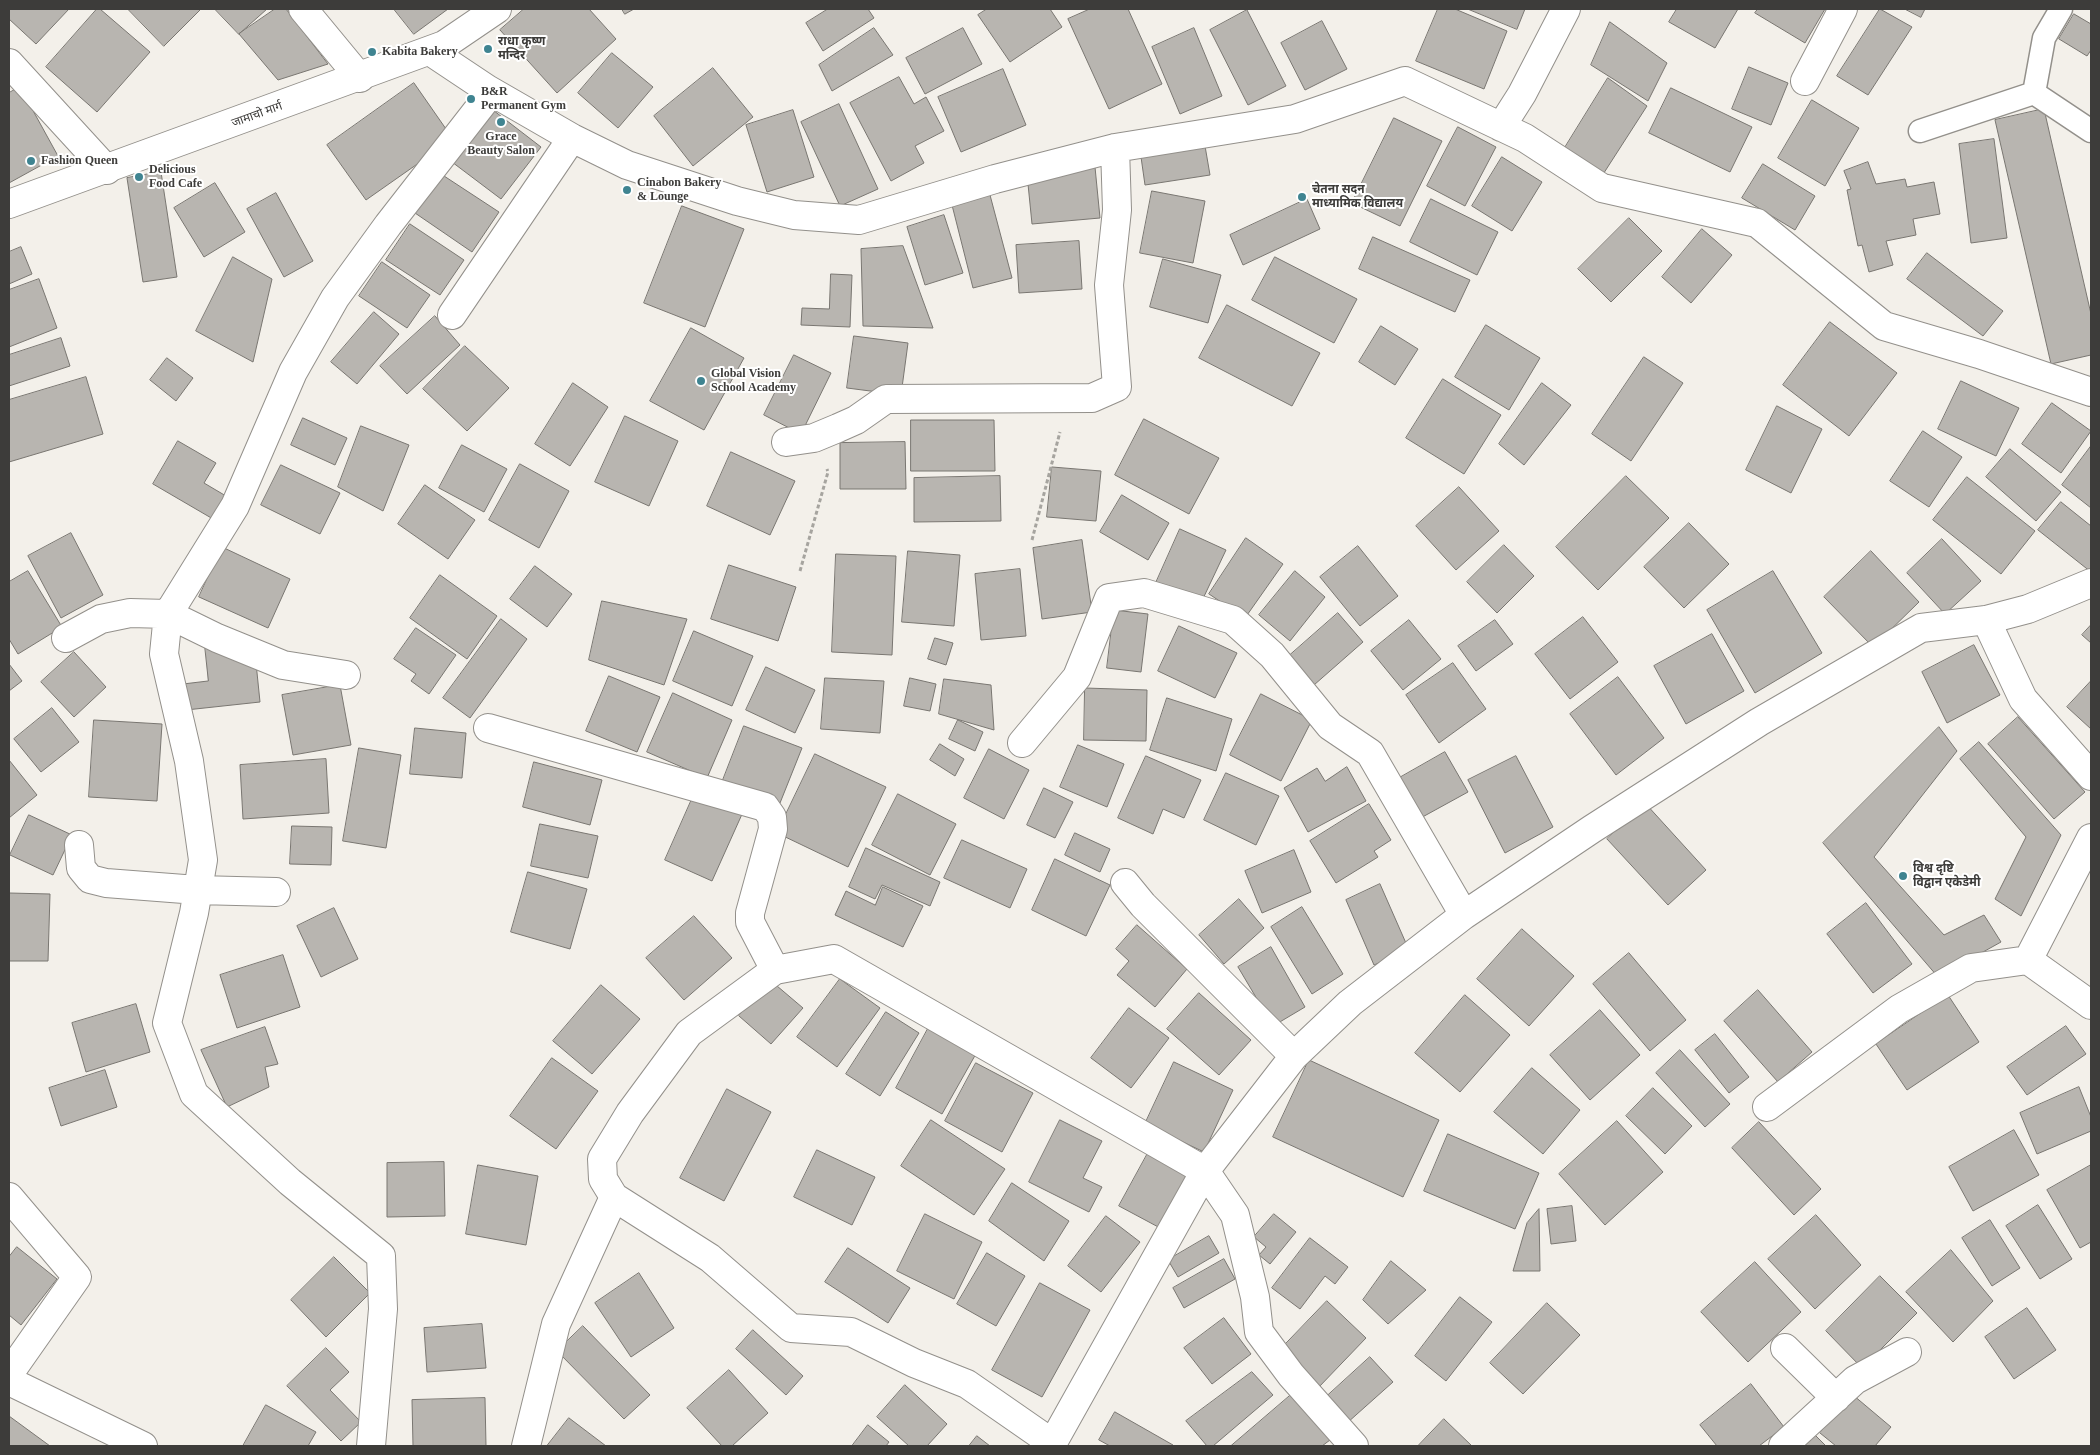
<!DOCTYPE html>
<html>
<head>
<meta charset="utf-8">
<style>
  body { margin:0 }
  #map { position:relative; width:2100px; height:1455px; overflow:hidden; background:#f3f0ea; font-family:"Times New Roman",serif }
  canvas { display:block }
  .frame { position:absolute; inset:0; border:10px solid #3d3c3a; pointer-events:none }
</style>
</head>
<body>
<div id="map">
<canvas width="2100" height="1455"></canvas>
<div class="frame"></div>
</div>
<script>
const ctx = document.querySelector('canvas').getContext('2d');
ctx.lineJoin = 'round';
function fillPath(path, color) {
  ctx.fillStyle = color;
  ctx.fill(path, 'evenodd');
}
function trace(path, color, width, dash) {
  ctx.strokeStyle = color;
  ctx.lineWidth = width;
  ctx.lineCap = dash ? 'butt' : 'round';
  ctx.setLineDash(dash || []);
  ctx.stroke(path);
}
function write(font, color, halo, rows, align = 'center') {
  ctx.font = font + ' "Times New Roman","Noto Sans Devanagari",serif';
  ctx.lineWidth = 4;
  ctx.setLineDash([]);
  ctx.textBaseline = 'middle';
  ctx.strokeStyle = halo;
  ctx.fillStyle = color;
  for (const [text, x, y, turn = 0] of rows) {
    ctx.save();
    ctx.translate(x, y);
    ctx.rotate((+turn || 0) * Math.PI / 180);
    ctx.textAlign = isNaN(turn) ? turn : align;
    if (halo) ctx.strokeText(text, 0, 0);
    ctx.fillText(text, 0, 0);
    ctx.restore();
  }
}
const building = new Path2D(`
  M9,9H69L36,44L9,19Z
  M97,9H100L150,52L97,112L46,67Z
  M128,9H201L164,46Z
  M215,9H267L239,34Z
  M275,9H286L328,64L278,80L239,34Z
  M394,9H448L414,34Z
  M524,9H589L616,39L557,93L500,30Z
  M622,9H634L625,14Z
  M828,9H868L874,18L823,51L806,23Z
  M987,9H1050L1062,27L1010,62L978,15Z
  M1090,9H1128L1162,84L1109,109L1068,19Z
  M1438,9H1455L1507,31L1484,89L1416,61Z
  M1468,9H1525L1517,29Z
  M1677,9H1738L1715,48L1669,22Z
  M1758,9H1825L1805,43L1755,13Z
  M1880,9L1912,27L1868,95L1837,76Z
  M1905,9H1925L1921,17Z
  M1247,10L1286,86L1248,105L1210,30Z
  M2074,14L2091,24V50L2087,56L2059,39Z
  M1322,21L1347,69L1305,90L1281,43Z
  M1610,22L1667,63L1648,101L1591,65Z
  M874,28L893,55L832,91L819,65Z
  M963,28L982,64L925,94L906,58Z
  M1194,28L1222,96L1180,114L1152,47Z
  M612,53L653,87L618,128L578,93Z
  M1749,67L1788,83L1771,125L1732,109Z
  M713,68L753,117L693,166L654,116Z
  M1003,69L1026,125L961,152L938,97Z
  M899,77L914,104L926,97L944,131L915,146L924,163L891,181L850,103Z
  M1608,78L1647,106L1600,179L1561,154Z
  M414,83L453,139L366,200L327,145Z
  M20,87L58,156L9,183V93Z
  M1671,88L1752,127L1730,172L1649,133Z
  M1812,100L1859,128L1825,186L1778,158Z
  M839,104L878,189L840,206L801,122Z
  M489,107L541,147L501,199L448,159Z
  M2044,109L2091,314V355L2051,364L1995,120Z
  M793,110L814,177L767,192L746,125Z
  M1394,118L1442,141L1400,226L1352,203Z
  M1458,127L1496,147L1465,206L1427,186Z
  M1994,139L2007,238L1971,243L1959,144Z
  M1204,140L1210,175L1145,185L1140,150Z
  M1502,157L1542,182L1512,231L1472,206Z
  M1868,162L1876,184L1905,179L1907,187L1934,182L1940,214L1913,219L1916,235L1886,241L1893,265L1869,272L1862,245L1858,246L1847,190L1851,189L1844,171Z
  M1763,164L1815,196L1795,230L1742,198Z
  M1095,167L1100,218L1032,224L1027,174Z
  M161,172L177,277L143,282L127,178Z
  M441,174L499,212L472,252L415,213Z
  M215,183L245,232L204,257L174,208Z
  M1152,191L1205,201L1193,263L1140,253Z
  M276,193L313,261L284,277L247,209Z
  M990,195L1012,278L973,288L952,205Z
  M1307,199L1320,229L1243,265L1230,235Z
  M1431,199L1498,232L1477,275L1410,242Z
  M682,206L744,229L705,327L644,303Z
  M944,215L963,273L925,285L907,227Z
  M1629,218L1662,251L1611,302L1578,269Z
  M410,224L464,260L440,295L386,260Z
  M1702,229L1732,255L1691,303L1662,277Z
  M1373,237L1470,280L1455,312L1359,269Z
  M1079,241L1082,289L1019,293L1016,245Z
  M903,246L933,328L863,326L861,249Z
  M21,247L32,274L9,284V252Z
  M1927,253L2003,311L1983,336L1907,279Z
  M233,257L272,279L253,362L196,331Z
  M1275,257L1357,299L1334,343L1252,300Z
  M1163,259L1221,275L1208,323L1150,307Z
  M382,262L430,295L407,328L359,296Z
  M831,274L852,275L850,327L801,325L802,308L829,309Z
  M39,279L57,328L9,347V290Z
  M1227,305L1320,353L1292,406L1199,358Z
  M374,312L399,334L357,384L331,362Z
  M435,316L460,345L407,394L380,366Z
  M1830,322L1897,373L1849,436L1783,385Z
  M1486,325L1540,358L1509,410L1455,377Z
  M1381,326L1418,349L1395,385L1359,362Z
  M691,328L744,358L704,430L650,401Z
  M854,336L908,343L901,395L847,388Z
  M61,338L70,366L9,386V355Z
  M465,346L509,388L467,431L423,389Z
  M794,355L831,373L801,434L764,415Z
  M1644,357L1683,383L1631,461L1592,434Z
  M167,358L193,378L176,401L150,380Z
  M86,377L103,434L9,462V400Z
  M1443,379L1501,415L1464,474L1406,438Z
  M1961,381L2019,408L1996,456L1938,429Z
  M573,383L608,407L570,466L535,444Z
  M1542,383L1571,405L1524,465L1499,444Z
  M2052,403L2091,431L2061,473L2022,444Z
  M1777,406L1822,429L1791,493L1746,470Z
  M625,416L678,441L649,506L595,482Z
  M303,418L347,438L335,465L291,445Z
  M1144,419L1219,458L1189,514L1115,475Z
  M911,420H994L995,471H911Z
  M361,426L409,445L383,511L338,487Z
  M1923,431L1962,457L1929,507L1890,481Z
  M178,441L216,463L204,483L226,496L213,519L153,484Z
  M905,442L906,489H840V443Z
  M462,445L507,469L484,512L439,488Z
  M2091,446V508L2062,485Z
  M2010,449L2061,492L2036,521L1986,477Z
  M731,452L795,481L770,535L707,506Z
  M520,464L569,491L539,548L489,520Z
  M281,465L340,493L320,534L261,505Z
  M1052,467L1101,471L1096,521L1047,517Z
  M1000,476L1001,521L914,522V478Z
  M1626,476L1669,518L1598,590L1556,547Z
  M1967,477L2035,531L2001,574L1933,520Z
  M425,485L475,520L448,559L398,524Z
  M1459,487L1499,531L1456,570L1416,526Z
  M1122,495L1169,523L1148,560L1100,532Z
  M2061,502L2091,526V572L2038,530Z
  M1689,523L1729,564L1684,608L1644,567Z
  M1180,529L1226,550L1200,605L1155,585Z
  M71,533L103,595L61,618L28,556Z
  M1246,538L1283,564L1245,618L1209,594Z
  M1942,539L1981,581L1945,614L1907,573Z
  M1082,540L1092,612L1042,619L1033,548Z
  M1504,545L1534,576L1497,613L1467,582Z
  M1358,546L1398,596L1360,626L1320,577Z
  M222,547L290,579L268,628L199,597Z
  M908,551L960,555L954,626L902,622Z
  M1871,551L1919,602L1873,647L1824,597Z
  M836,554L896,556L892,655L832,652Z
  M729,565L796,587L778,641L711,619Z
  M535,566L572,594L547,627L510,599Z
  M1020,569L1026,636L981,640L975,574Z
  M28,571L62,627L18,654L9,639V582Z
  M1295,571L1325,597L1290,641L1259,615Z
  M1773,571L1822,653L1755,693L1707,610Z
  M440,575L497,616L467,659L410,618Z
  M602,601L687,619L664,685L589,660Z
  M1114,610L1148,614L1141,672L1107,668Z
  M1338,613L1363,642L1314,685L1289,656Z
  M1583,617L1618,662L1570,699L1535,654Z
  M501,619L527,639L470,718L443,698Z
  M1409,620L1441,659L1403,690L1371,651Z
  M1495,620L1513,644L1476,671L1458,646Z
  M2091,625V643L2082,635Z
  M1179,626L1237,653L1215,698L1158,671Z
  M416,628L456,655L429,694L411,681L416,674L394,659Z
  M694,631L753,656L732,706L673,681Z
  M1712,634L1744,691L1686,724L1654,666Z
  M935,638L953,643L946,665L928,659Z
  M1974,645L2000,695L1947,723L1922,672Z
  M205,646L255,653L260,702L186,710L183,684L208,681Z
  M74,652L106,687L74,717L41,682Z
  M1453,663L1486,709L1439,743L1406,695Z
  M9,664L22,681L9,691Z
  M766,667L815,690L795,733L746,710Z
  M609,676L660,697L637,752L586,731Z
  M1618,677L1664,738L1616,775L1570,714Z
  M825,678L884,681L880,733L821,729Z
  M910,678L936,684L930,711L904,706Z
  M944,679L991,685L994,730L939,714Z
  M2091,681V729L2067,707Z
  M340,685L351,745L293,755L282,695Z
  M1085,688L1147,690L1146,741L1084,740Z
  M673,693L732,720L707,778L647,752Z
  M1261,694L1312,720L1281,781L1230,755Z
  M1167,698L1232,719L1216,771L1150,750Z
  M52,708L79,742L41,772L14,739Z
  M2018,717L2085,792L2054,819L1988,744Z
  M94,720L162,724L157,801L89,797Z
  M958,720L983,732L975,751L949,739Z
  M744,726L802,748L780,803L723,780Z
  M1939,727L1957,751L1874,857L1944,935L1984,915L2001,942L1938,977L1823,843Z
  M415,728L466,733L462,778L410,774Z
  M1979,742L2061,835L2021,916L1995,899L2026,837L1960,759Z
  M940,744L964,759L955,776L930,760Z
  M1078,745L1124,764L1107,807L1060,787Z
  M359,748L401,755L386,848L343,841Z
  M989,749L1029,770L1004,819L964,798Z
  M1445,752L1468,792L1417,820L1394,781Z
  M815,754L886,787L848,867L777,833Z
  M1146,756L1201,780L1184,818L1163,809L1153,834L1118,818Z
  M1516,756L1553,827L1505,853L1468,780Z
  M326,759L329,813L243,819L240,765Z
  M9,760L37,795L9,818Z
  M534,762L602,780L590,825L523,807Z
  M1347,767L1366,801L1308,832L1284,788L1317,768L1325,781Z
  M1226,773L1279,796L1256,845L1204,820Z
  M1044,788L1073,802L1055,838L1027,825Z
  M696,790L743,812L712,881L665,860Z
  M898,794L956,824L930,875L872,845Z
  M1645,803L1706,870L1668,905L1607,839Z
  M1369,804L1391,840L1374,851L1378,857L1336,883L1310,841Z
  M29,815L72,835L53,875L10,855Z
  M540,824L598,836L588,878L531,866Z
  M292,826L332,827L331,865L290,864Z
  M1075,833L1110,849L1100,872L1065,855Z
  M962,840L1027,869L1010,908L944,878Z
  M866,848L940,882L930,906L882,885L875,899L849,887Z
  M1294,850L1311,892L1262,913L1245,871Z
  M1055,859L1110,885L1086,936L1032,910Z
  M528,872L587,889L570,949L511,932Z
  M1380,884L1409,950L1374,965L1346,900Z
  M883,887L923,906L903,947L835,915L846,891L875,905Z
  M9,893L50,894L48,961H9Z
  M1239,899L1264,928L1224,964L1199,935Z
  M1866,903L1912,964L1873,993L1827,934Z
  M1302,907L1343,974L1312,994L1271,927Z
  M334,908L358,959L321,977L297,926Z
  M694,916L732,958L684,1000L646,958Z
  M1137,925L1187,969L1155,1007L1117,975L1129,961L1116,949Z
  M1522,929L1574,976L1529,1026L1477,979Z
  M1271,947L1305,1007L1273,1026L1238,967Z
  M1629,953L1686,1020L1650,1051L1593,984Z
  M283,955L300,1007L237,1028L220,975Z
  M840,979L880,1008L837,1067L797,1037Z
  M770,980L803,1008L771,1044L739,1016Z
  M601,985L640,1019L592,1074L553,1041Z
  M1758,990L1812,1052L1778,1082L1724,1021Z
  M1199,993L1251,1040L1219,1075L1167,1029Z
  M1465,995L1510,1035L1460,1092L1415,1053Z
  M1948,995L1979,1042L1907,1090L1876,1044Z
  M136,1004L150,1052L86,1072L72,1023Z
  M1129,1008L1169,1038L1131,1088L1091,1058Z
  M1600,1010L1640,1055L1590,1100L1550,1055Z
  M886,1012L919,1033L880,1096L846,1074Z
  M930,1025L977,1052L942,1114L896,1088Z
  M2066,1026L2086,1054L2027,1095L2007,1067Z
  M265,1027L278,1064L265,1067L269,1087L227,1107L201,1050Z
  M1715,1034L1749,1077L1729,1093L1695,1050Z
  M1680,1050L1730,1104L1705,1127L1656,1073Z
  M552,1058L598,1091L556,1149L510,1116Z
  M1309,1060L1439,1120L1403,1197L1273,1137Z
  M1174,1062L1233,1090L1204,1152L1145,1124Z
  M976,1063L1033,1093L1002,1152L945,1121Z
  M1532,1068L1580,1110L1543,1154L1494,1112Z
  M105,1070L117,1107L61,1126L49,1088Z
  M2079,1087L2091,1117V1131L2037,1154L2020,1113Z
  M1653,1088L1692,1126L1665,1154L1626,1116Z
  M727,1089L771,1112L724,1201L680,1178Z
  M931,1120L1005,1169L974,1215L901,1166Z
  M1060,1120L1102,1141L1083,1178L1102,1187L1089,1212L1029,1182Z
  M1617,1121L1663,1172L1605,1225L1559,1174Z
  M1759,1122L1821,1189L1794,1215L1732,1148Z
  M2014,1130L2039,1175L1973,1211L1949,1167Z
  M1448,1134L1539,1173L1515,1229L1424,1191Z
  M817,1150L875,1177L852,1225L794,1197Z
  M1148,1153L1191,1176L1162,1229L1119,1206Z
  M444,1162L445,1216L387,1217V1163Z
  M478,1165L538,1176L526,1245L466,1234Z
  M2091,1165V1242L2080,1248L2047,1190Z
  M1012,1183L1069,1221L1044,1261L989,1221Z
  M2038,1205L2072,1259L2040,1279L2006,1226Z
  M1572,1206L1576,1241L1551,1244L1547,1209Z
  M1539,1209L1540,1271H1513L1527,1223Z
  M925,1214L982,1242L954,1299L897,1271Z
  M1274,1214L1296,1232L1270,1264L1259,1255L1266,1247L1254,1237Z
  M1816,1215L1861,1265L1815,1309L1768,1259Z
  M1106,1216L1140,1242L1101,1292L1068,1266Z
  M1990,1220L2020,1268L1992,1286L1962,1238Z
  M1209,1236L1219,1253L1178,1277L1168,1260Z
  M1310,1238L1348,1267L1335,1284L1325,1276L1300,1309L1272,1288Z
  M17,1247L57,1279L21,1325L9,1315V1257Z
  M848,1248L910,1288L888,1323L825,1282Z
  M1951,1250L1993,1301L1953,1342L1906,1292Z
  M987,1253L1025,1276L996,1326L957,1304Z
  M334,1257L370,1293L326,1337L291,1300Z
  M1224,1259L1235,1279L1184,1308L1173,1288Z
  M1391,1261L1426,1290L1388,1324L1363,1300Z
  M1755,1262L1801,1312L1748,1362L1701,1312Z
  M639,1273L674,1328L631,1357L595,1303Z
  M1880,1276L1917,1313L1862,1368L1826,1331Z
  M1040,1283L1090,1310L1042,1397L992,1370Z
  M1460,1297L1492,1322L1446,1381L1415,1356Z
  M1327,1301L1366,1338L1318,1388L1279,1351Z
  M1547,1303L1580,1335L1523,1394L1490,1363Z
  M2027,1308L2056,1350L2014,1379L1985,1337Z
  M1224,1318L1251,1354L1212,1384L1184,1348Z
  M482,1324L486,1368L427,1372L424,1328Z
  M583,1326L650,1395L624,1419L557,1351Z
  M753,1330L803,1376L786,1395L736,1349Z
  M326,1348L349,1372L330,1390L361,1422L341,1441L287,1386Z
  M1370,1357L1393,1382L1347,1423L1325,1398Z
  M729,1370L768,1413L732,1446H722L687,1408Z
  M1252,1372L1273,1395L1213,1446H1207L1186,1421Z
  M1751,1384L1784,1427L1759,1446H1717L1700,1425Z
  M905,1385L947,1424L927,1446H909L877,1417Z
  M1292,1394L1330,1440L1322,1446H1231Z
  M1853,1395L1891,1427L1875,1446H1836L1820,1433Z
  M485,1398L486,1446H413L412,1400Z
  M266,1405L316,1432L308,1446H243Z
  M1115,1412L1173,1445L1172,1446H1110L1099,1440Z
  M9,1416L50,1446H9Z
  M569,1418L606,1446H547Z
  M1444,1419L1472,1446H1418Z
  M868,1425L889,1442L886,1446H852Z
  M1814,1434L1826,1446H1801Z
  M977,1436L990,1446H969Z`);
const path = new Path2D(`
  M1032,540L1060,432
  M800,571L828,472L827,469`);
const service = new Path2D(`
  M2034,93L2091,131
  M1920,131L2034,93L2044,38L2061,9`);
const minor = new Path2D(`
  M303,9L360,78
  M430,51L487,89L572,138L627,165L737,201L794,215L859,220L995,179L1115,148L1295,119L1405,81L1525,138L1602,188L1757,223L1884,326L1979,354L2091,392
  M9,63L107,170
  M1805,81L1843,9
  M1501,127L1522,94L1566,9
  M452,315L572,138
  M786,442L814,438L838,428L856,420L886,399L1092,398L1117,387L1109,285L1117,210L1115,148
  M1986,620L2023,699L2091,776
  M66,638L101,619L130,613L168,614L217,638L283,665L346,675
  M488,728L765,807L772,817L773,829L750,913V922L775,970
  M1022,743L1077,677L1109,598L1144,593L1233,620L1272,655L1330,726L1370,753L1464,915
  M2091,838L2028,960L2091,1005
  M79,845L81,868L90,879L106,883L197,890L276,892
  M1125,883L1143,905L1294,1056
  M1767,1107L1899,1009L1971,968L2028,960
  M9,1197L77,1277L9,1374
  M1785,1348L1836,1398
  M9,1381L143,1446
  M1052,1443L967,1384L914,1363L851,1332L791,1328L710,1258L614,1197L603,1179L602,1159L630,1113L689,1033L775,970L834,959L1205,1171L1235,1215L1255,1297L1259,1332L1291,1375L1354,1446
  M371,1446L383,1309L381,1256L290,1182L194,1094L167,1023L194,913L203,860L189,761L164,654L168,614L235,506L293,372L335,298L388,225L483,103L487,89
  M526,1446L556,1324L614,1197
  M1051,1446L1205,1171L1294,1056L1350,1003L1464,915L1592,829L1759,722L1921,628L1986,620L2028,609L2091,583
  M1783,1446L1855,1380L1907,1352`);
const tertiary = new Path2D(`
  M9,204L444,45L497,9`);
const markers = [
  [488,49,5,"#3f8491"],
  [372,52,5,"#3f8491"],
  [471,99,5,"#3f8491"],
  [501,122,5,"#3f8491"],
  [31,161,5,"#3f8491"],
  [139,177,5,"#3f8491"],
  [627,190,5,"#3f8491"],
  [1302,197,5,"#3f8491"],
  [701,381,5,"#3f8491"],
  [1903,876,5,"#3f8491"]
];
const poiNames = [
  ["राधा कृष्ण",498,42],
  ["मन्दिर",498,56],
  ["Kabita Bakery",382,52],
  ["B&R",481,92],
  ["Permanent Gym",481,106],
  ["Grace",501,137,"center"],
  ["Beauty Salon",501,151,"center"],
  ["Fashion Queen",41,161],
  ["Delicious",149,170],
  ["Food Cafe",149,184],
  ["Cinabon Bakery",637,183],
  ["& Lounge",637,197],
  ["चेतना सदन",1312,190],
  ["माध्यामिक विद्यालय",1312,204],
  ["Global Vision",711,374],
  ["School Academy",711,388],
  ["विश्व दृष्टि",1913,869],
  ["विद्वान एकेडेमी",1913,883]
];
const streetNames = [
  ["जामाचो मार्ग",257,115,-20]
];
fillPath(building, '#b8b5b0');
trace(building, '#797671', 1);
trace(service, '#93908b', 25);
trace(minor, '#93908b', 30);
trace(tertiary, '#93908b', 30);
trace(path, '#a6a49f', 3, [4, 2.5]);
trace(service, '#fff', 22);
trace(minor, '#fff', 28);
trace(tertiary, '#fff', 28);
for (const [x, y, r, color] of markers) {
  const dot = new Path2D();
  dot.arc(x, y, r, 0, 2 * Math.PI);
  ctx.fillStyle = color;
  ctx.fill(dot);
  trace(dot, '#fff', 2);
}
write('bold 12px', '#3d3c3a', '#fff', poiNames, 'left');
write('12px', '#3d3c3a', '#fff', streetNames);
</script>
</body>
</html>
